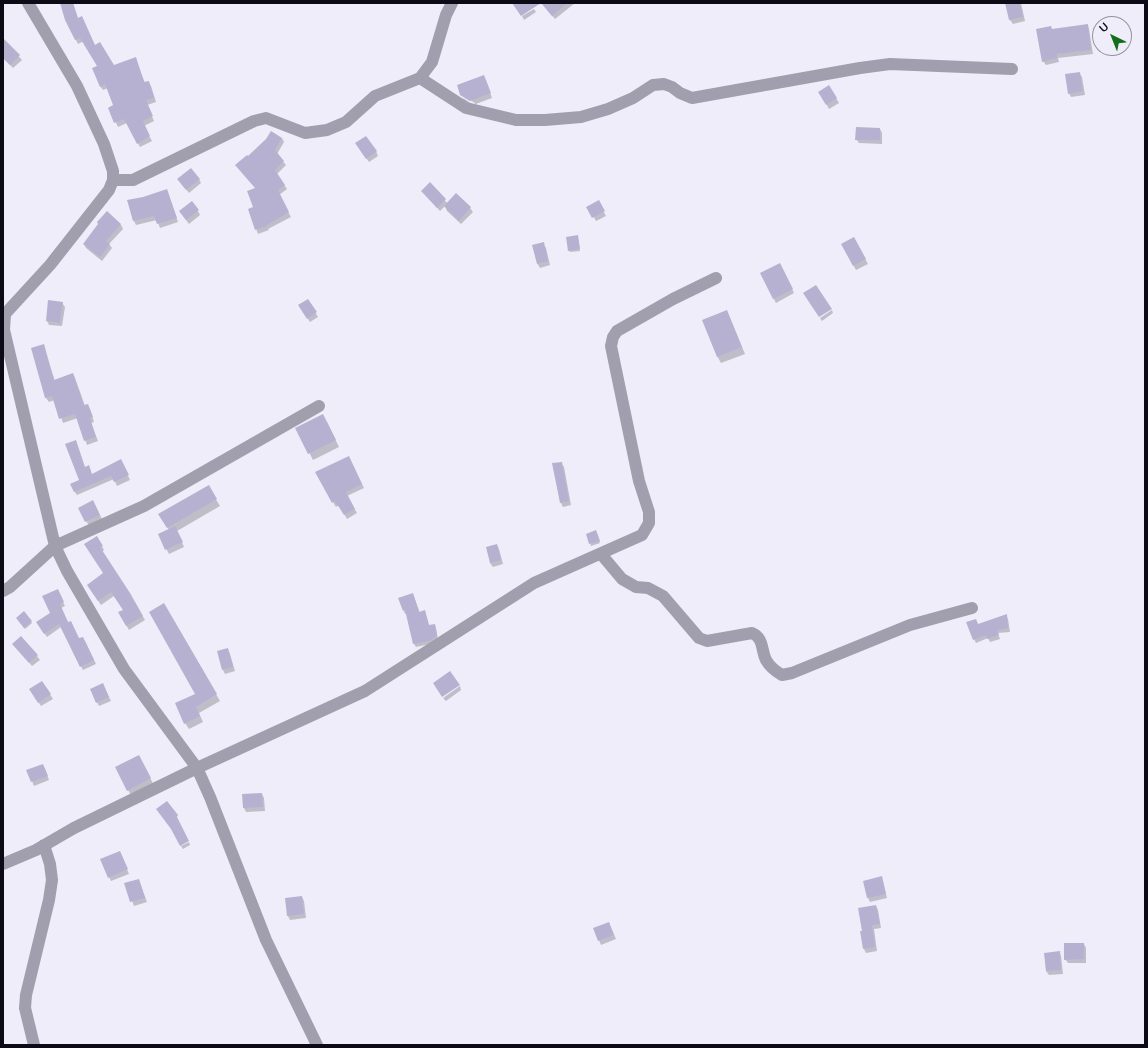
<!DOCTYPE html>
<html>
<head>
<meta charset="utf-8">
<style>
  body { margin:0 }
  #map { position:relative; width:1148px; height:1048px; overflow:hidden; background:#efedfa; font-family:"Nunito Sans",sans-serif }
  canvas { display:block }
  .frame { position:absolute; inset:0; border:4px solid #0c0a14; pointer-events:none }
  .north { position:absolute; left:1092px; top:16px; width:40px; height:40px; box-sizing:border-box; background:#efedfa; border:1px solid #94929e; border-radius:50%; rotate:317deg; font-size:11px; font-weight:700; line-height:16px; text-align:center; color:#0c0a14 }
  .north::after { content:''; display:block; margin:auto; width:14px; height:18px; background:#136e19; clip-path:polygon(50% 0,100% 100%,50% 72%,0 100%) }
</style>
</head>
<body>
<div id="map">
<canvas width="1148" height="1048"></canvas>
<div class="frame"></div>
<div class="north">U</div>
</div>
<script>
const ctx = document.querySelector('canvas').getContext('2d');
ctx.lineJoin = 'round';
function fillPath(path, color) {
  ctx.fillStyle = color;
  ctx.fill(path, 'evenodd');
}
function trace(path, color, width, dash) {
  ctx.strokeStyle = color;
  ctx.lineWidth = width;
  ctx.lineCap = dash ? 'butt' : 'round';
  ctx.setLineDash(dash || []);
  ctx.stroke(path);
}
const shadow = new Path2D(`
  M61,3H73L78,19L95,46L113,66L137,63L145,83L148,82L151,86L156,102L147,105L154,121L144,126L152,141L140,147L127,123L118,127L109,108L114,106L108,88L103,90L100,86L98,67L84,41L78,44L66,20Z
  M549,3H575L555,19L547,10Z
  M1006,3H1021L1025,21L1013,24L1010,20Z
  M534,9L536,12L524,20L522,16Z
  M1087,25L1089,29L1093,54L1058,58L1059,62L1046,65L1043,61L1052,30Z
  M6,42L22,60L13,68L3,58V44Z
  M1079,73L1082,77L1085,95L1071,97L1069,93Z
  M486,80L492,98L473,105L464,100L463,98L474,105L475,103L461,95Z
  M829,86L839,103L829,109L820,92Z
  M880,129L882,133V144L859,143L856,139Z
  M282,138L284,142L277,154L286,165L277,174L287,189L279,195L291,217L268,229L269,230L258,234L249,209L255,207L256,188L247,157Z
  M359,148L376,151L378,156L369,162Z
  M199,179L201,183L189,193L181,183Z
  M430,183L448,204L456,195L470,208L473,212L461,224L447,211L445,206L440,211L422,191Z
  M167,190L178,222L160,228L157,220L136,225L134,221L143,198Z
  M598,201L606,216L596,221L588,207Z
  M198,211L200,215L189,224L183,216Z
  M107,212L121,225L123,229L109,244L112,248L102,261L86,248L84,244Z
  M578,238L580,251L570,252L569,250Z
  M854,238L868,264L856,270L842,245Z
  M543,244L546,248L550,265L540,268L537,263Z
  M782,268L794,293L776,303L761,274Z
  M308,300L318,317L310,322L299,305Z
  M62,303L65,307L62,326L49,325L47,321Z
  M832,310L833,313L822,321L820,318Z
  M727,311L745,354L721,363L717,356Z
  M43,345L55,381L73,374L75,378L85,406L90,409L94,422L91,423L98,441L87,445L78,418L63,423L55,400L49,402L46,398L32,349Z
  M327,422L339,447L313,460L297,429Z
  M75,441L85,468L92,475L123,464L130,480L117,486L114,479L77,495L74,491L80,481Z
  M351,462L364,488L347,496L357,513L347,519L339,505L336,507L316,473Z
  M561,463L564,467L571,505L563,507L561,503Z
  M208,486L220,506L177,531L184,547L169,554L159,535L169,530L160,514Z
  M95,505L102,519L89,526L79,508Z
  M597,533L600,543L591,546L587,534Z
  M97,537L104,550L102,552L129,593L145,620L129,630L119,613L124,610L114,596L101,605L90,589L104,573Z
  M497,545L499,549L503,564L493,567L490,563Z
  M59,594L65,606L61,608L68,623L79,640L85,641L96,664L83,670L61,627L47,637L40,626L51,613Z
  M413,594L420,613L426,615L429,626L435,625L436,628L438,639L430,644L416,647L414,644L407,613L405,614L404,611Z
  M164,605L220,701L199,713L203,722L189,729L185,723L197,694Z
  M24,612L32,623L25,629L18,620Z
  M1006,615L1008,619L1010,632L998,633L1000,639L990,642L988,638L976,643L974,639L976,620L978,625Z
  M13,644L37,656L40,660L32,666Z
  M228,650L230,654L235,671L225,674L223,670Z
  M42,682L53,699L41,706L33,694Z
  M460,686L461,690L446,701L443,698Z
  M105,689L111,701L99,706L97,702Z
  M142,763L154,785L132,797L128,790Z
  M45,769L49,780L34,786L28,771Z
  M262,794L264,798L265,811L246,812L244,808L243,795Z
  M189,842L190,845L183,849L181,846Z
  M121,855L129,874L111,881L109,877Z
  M881,877L883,882L887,898L870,902L868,898Z
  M139,880L147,902L134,906L126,884Z
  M302,897L304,901L306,918L290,920L288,916Z
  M876,906L878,910L881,928L874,929L877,951L866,953L864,949L863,932Z
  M609,923L616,939L601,945L599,940Z
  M1084,944L1086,948V963H1068L1065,959Z
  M1059,952L1061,956L1063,974L1049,975L1046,971L1045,954Z`);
const building = new Path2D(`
  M60,3H73L78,18L82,16L95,45L100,42L114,65L136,57L144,82L149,81L154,98L146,100L153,116L143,121L150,136L137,144L124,119L114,123L108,108L113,105L105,84L100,87L92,68L97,66L80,38L75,40L65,20Z
  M512,3H541L521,16Z
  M541,3H567L552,16Z
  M1005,3H1020L1023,17L1009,20Z
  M1088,24L1091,50L1057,54V58L1042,62L1036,29L1051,26L1052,29Z
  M3,38L20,55L10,65L3,58Z
  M1080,72L1083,91L1068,94L1065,74Z
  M484,75L491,93L470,101L460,95L457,85Z
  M829,85L837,98L826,105L818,92Z
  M856,127L880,128V140H855Z
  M271,131L282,138L275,150L284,161L275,170L285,185L278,190L289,212L267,225V226L255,230L248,209L253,207L247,191L255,188L235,165L247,155L248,156L266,139Z
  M366,136L377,151L366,159L355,143Z
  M191,168L200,179L186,190L177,179Z
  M430,182L446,199L437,208L421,191Z
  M167,189L177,218L157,224L154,216L133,221L127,200L143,197Z
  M456,193L471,207L459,221L444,206Z
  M599,200L605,211L592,218L586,207Z
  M192,201L199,210L186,220L179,211Z
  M107,211L121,224L106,241L110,244L100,257L83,244L98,224L97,222Z
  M578,235L580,249L568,251L566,237Z
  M854,237L866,259L853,266L841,244Z
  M544,242L548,261L537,264L532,245Z
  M780,263L793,289L773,299L760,273Z
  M816,285L832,309L819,317L803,293Z
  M308,299L317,312L307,319L298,305Z
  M48,300L63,302L60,323L46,321Z
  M727,310L742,347L717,357L702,320Z
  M44,344L54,380L73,373L84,405L88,404L93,417L90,418L96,437L84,441L75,414L59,419L52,396L45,398L31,348Z
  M323,414L336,440L308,454L295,428Z
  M76,440L85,467L89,465L92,474L121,459L129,475L114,482L111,476L74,492L70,484L79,480L65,444Z
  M349,456L362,484L346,492L355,509L344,515L335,501L332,503L315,472Z
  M562,462L569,501L560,503L552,463Z
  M209,485L217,499L167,528L158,514Z
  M93,500L100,515L85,522L78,508Z
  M175,526L183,542L165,550L158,534Z
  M596,530L600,541L589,544L586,534Z
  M97,536L103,546L100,547L130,593L143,616L126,626L118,612L123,610L111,592L98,601L87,585L103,573L84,544Z
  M497,544L501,560L490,563L486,547Z
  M58,589L64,602L60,604L68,622L71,621L79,638L83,637L94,660L80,667L59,624L44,634L36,622L50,613L42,596Z
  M413,593L419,612L425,610L429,625L435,624L437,636L429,641L413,644L405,610L403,611L398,598Z
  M164,603L217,694L196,707L200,716L184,724L175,703L195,694L149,612Z
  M24,611L32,621L24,628L16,618Z
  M1007,614L1008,628L997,630L999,635L987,639L986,635L973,640L966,622L976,619L978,624Z
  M21,636L38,655L29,663L12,644Z
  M228,648L233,667L222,670L217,651Z
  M450,671L460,685L442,697L433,683Z
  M42,681L51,694L38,703L29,689Z
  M103,683L109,697L96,703L90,689Z
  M139,755L151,778L127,791L115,767Z
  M43,764L48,776L31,782L26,770Z
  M262,793L263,807L243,808L242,794Z
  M167,801L178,815L177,817L189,841L180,846L171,829L156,809Z
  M120,851L128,869L108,878L100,859Z
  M882,876L886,894L867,898L863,881Z
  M139,879L145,898L130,902L124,883Z
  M302,896L304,914L287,916L285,898Z
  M876,905L880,924L872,925L875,947L863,949L860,931H862L858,908Z
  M609,922L614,935L598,941L593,928Z
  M1064,943H1084V959L1064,960Z
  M1060,951L1061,970L1046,971L1044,953Z`);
const minor = new Path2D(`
  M28,3L77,86L104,144L113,171V180L109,190L50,265L5,314L4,330L55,546L67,571L124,669L197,768L210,797L266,940L317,1045
  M420,78L466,108L516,120H545L581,117L608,109L633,98L653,85L664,84L672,87L680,93L692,98L860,68L890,64L1012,69
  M113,180H133L254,121L266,118L305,133L327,130L346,122L375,96L420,78L432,62L446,15L452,3
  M601,554L622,579L636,587L648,588L663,596L699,638L707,641L752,633C764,638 761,650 766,660C770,667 775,671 782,675L792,673L910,625L972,608
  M3,591L10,587L55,546L144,506L319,406
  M3,864L36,850L74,828L197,768L365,691L534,583L642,535L649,523V512L639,481L611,346L613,337L617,331L673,299L716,278
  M34,1045L25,1008L26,995L49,900L52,880L50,864L44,845`);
fillPath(shadow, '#0003');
fillPath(building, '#b6b1d0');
trace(minor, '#a19fad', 12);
</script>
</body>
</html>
